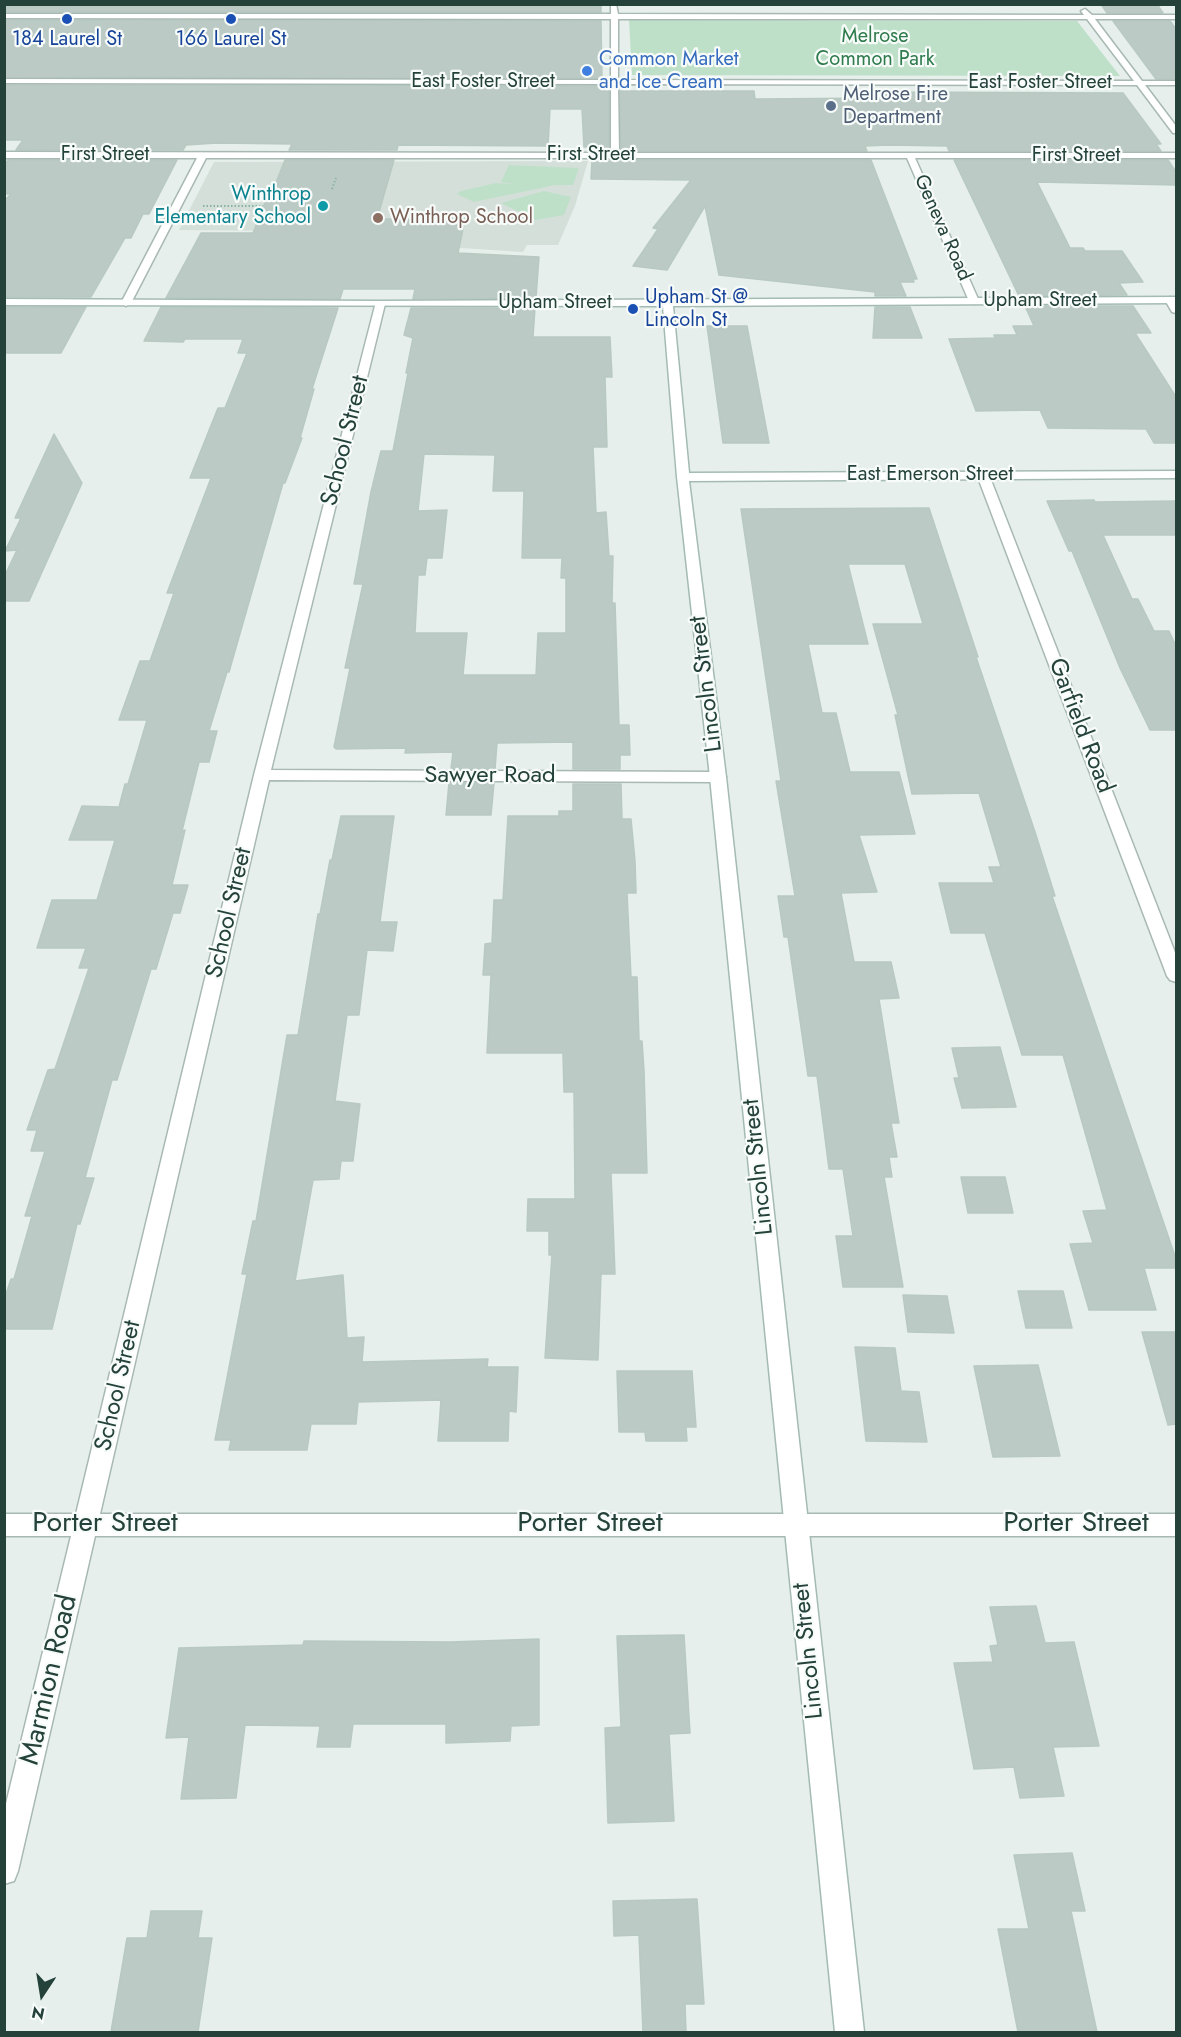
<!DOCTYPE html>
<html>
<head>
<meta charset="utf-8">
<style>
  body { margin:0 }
  #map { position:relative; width:1181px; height:2037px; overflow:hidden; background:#e6efeb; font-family:Jost,sans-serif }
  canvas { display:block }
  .frame { position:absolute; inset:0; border:6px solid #24423a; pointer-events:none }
  .north { position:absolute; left:12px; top:1965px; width:60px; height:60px; -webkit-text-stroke:4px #f7fbf9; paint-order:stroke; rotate:192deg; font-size:16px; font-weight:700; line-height:24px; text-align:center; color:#24423a }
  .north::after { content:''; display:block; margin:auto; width:21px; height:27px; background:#24423a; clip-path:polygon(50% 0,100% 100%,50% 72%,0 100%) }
</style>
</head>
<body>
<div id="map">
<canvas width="1181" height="2037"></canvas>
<div class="frame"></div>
<div class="north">N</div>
</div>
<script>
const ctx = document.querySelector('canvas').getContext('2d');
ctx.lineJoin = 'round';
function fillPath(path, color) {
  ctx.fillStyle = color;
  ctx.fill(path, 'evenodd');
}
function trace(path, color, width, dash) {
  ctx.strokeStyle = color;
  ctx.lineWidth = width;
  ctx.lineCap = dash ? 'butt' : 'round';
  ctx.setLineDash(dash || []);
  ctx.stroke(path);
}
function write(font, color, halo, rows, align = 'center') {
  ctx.font = font + ' Jost,sans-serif';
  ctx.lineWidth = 4.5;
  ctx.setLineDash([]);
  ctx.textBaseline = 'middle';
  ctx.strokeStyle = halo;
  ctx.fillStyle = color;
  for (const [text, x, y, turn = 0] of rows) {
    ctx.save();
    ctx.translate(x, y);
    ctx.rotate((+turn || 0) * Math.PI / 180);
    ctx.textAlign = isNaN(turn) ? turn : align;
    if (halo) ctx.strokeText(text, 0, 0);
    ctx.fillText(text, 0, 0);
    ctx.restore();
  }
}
const built = new Path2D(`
  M588,161L575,206L558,245H527L523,252L430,246L298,231L179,230L214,162Z`);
const green = new Path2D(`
  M629,20L1077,21L1120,76L632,75Z
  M509,165L579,168L573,185H555L474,202L457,194L461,191L496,183L515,184L501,182Z
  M544,191L571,197L564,215L536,220L501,203Z`);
const building = new Path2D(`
  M4,4H580L601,6V12H4Z
  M1101,4H1157L1163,13H1107Z
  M4,20L601,21L602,78L4,77Z
  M1113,21H1170L1176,29V79H1156Z
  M4,85L602,86V91H609V151H593L594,147H584L582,109H550L548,146L398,145L397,150H289L292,144L217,143L186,145L183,150H16L23,140H4Z
  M620,91H754L755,99L884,98L882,92L1123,93L1161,144H1156L1161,151H949L947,146L888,145L865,146L867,151H621Z
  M8,160H177L149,214H143L131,238H125L91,297H4V201L11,194H4V166Z
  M285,160H394L377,219H465L458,253L539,257L536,298L413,299L415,289H343L340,299L166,298L201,233H253L266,200H269Z
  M592,160H871L917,279H913L914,282H900L906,296H875V292L719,275L705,206L667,270L633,266L658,229L653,228L691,180L591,179Z
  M954,160H1168L1176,172V185L1037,182L1070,248H1083L1085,251H1122L1143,282L1119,283L1127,295L1019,296Z
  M1025,306H1133L1151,333H1135L1176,397V443H1154L1146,429L1048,428L1040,410L976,411L949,339L995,338L994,335H1017L1013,326H1034Z
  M4,307H86L61,353H4Z
  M161,307L338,308L312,389H314L300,438H302L285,483H283L229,672H227L209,731H217L209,762H199L182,831L185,830L172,885H188L180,913H173L156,969H151L117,1080H112L85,1178H94L80,1224H77L52,1329H4V1300L11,1279H14L32,1216H25L45,1151H31L37,1130H27L48,1070L55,1069L89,968H79L86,948H37L52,900H97L115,840H69L82,806L119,807L125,784H128L147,720H119L140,661H150L174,593H167L211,478H190L218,408H225L247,353H238L243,339H185L183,342L144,341Z
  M875,307H910L922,338H873Z
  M411,308H535L533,337H610L612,377H605L607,447H593L596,513L606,512L609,556H613L612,603H615L619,725H629L630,755H620V769H573V742L497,743L495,769H451L453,752L405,753L406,748L336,749L334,747L350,668H345L363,584H354L371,492L381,451H393L408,373H406L413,338L404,335ZM424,454L495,455L493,491H524L522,558H562L561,578H566V633H538L536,675H463L467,633H415L418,575H425L427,558H442L447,510L418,511Z
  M707,326H747L769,443H723Z
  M54,434L82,483L29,601H4V577L17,550L5,551L21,518H15Z
  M1094,500L1095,502L1176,501V535H1103L1132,599H1138L1154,631H1169L1176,646V730H1150L1120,668L1072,551H1069L1047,501Z
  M929,508L978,657H976L1035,832L1055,896H1052L1176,1259V1268H1144L1156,1310H1089L1070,1244L1093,1243L1083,1211L1107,1210L1063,1055H1022L985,933H951L939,883H994L989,867H1001L979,793L912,794L895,715H898L873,624H923L905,564H848L868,644H808L822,713H836L850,772H899L915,834L859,835L877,892L841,893L854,962H891L899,998L879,999L899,1123H891L897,1157H889L892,1177H884L903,1287H843L836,1236H853L843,1169H829L817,1076H808L788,937H784L778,896H795L776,781H781L741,509Z
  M449,783H494L491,815H446Z
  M573,784H621L622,819H631L635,861L636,893H627L631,977H637L639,1041H642L644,1071L647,1173H611L615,1274H601L598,1360L545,1358L552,1255H549V1231H527L528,1199H575L574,1092H564L563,1053H487L491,975H483L485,944L492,943L494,900H503L508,816H559V811H573Z
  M341,816H394L380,922H397L393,951L367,950L359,1015H347L335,1101L360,1104L353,1161H341L339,1179L313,1180L295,1281L343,1275L347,1338L364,1337L362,1362L488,1359L487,1367H518L516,1412L509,1411L508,1441H438L441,1400L358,1402L356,1424H311L307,1450H229L231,1440H215L247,1274H242L253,1221H256L287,1035H298L318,914H320L330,860H332Z
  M1000,1047L1016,1107L962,1108L954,1078H959L952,1048Z
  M961,1177H1005L1013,1213H968Z
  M1018,1291H1063L1072,1328H1026Z
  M903,1295L947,1296L954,1333L908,1332Z
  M1142,1332H1176V1424L1168,1425Z
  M855,1347L895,1348L901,1391L919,1392L927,1442L866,1441Z
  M1038,1365L1060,1456L993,1457L974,1366Z
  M617,1371H692L696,1427H686L687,1441H646L645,1432H619Z
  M1036,1606L1045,1643L1074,1642L1099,1746L1053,1747L1064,1796L1020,1798L1014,1767L974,1769L954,1663L993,1662L990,1646L998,1645L990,1607Z
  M684,1635L690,1733L669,1734L674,1821L608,1823L605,1728L621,1727L617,1636Z
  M539,1639V1725L511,1726L510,1741L446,1743V1724H353L350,1747H317L320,1726L245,1725L236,1798L181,1799L189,1737L166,1738L179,1648L303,1645L304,1641L450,1642Z
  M1072,1853L1085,1911H1071L1097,2032H1018L998,1929H1029L1014,1855Z
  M697,1899L704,2004H685L686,2032H643L639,1935L614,1936L613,1901Z
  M151,1911H202L198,1938H212L198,2032H111L127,1938H147Z`);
const path = new Path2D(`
  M332,189L336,178
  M203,206H263`);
const street = new Path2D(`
  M616,4L618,14L1084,15L1081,11L1085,9L1092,15H1176V19H1095L1142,81H1176V85H1145L1176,126V133H1173L1137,85L618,84L619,153H1176V158H915L979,301L974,304L969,301L907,158H206L131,303L126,306L121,303L197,158H4V152L611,153V84L4,83V79L611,80V19L4,18V14H611V6ZM618,19H1087L1134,81L618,80Z
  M1170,297L1176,302V313L1172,312L1165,300Z
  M376,302L385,304L271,770L718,772L726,777L718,782L269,780L100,1514H1176V1536H95L18,1871L14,1881L4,1884V1812L71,1536H4V1514H76L254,775Z
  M983,471L989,475L1176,955V982L1170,980L1167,976L977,475Z`);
const secondary = new Path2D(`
  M1176,297V303L673,306L689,473L1176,471V478L689,481L726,777L864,2032H835L710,777L677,477L663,306L4,305V299L380,301Z`);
const markers = [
  [67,19,6,"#1a4fb4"],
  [231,19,6,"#1a4fb4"],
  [587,71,6,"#3f7fe0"],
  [831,106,6,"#5c6f8a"],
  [323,206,6,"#0f9aa8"],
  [378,218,6,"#8d6e63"],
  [633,309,6,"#1a4fb4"]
];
const farParknames = [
  ["Melrose",875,37],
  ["Common Park",875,60]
];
const farTransitnames = [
  ["184 Laurel St",67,40],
  ["166 Laurel St",231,40],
  ["Upham St @",645,298,"left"],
  ["Lincoln St",645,321,"left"]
];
const farShopnames = [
  ["Common Market",599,60],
  ["and Ice Cream",599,83]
];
const farStreetnames = [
  ["East Foster Street",483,82],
  ["East Foster Street",1040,83],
  ["First Street",105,155],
  ["First Street",591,155],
  ["First Street",1076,156],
  ["Geneva Road",942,228,66],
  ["Upham Street",1040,301],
  ["Upham Street",555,303],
  ["East Emerson Street",930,475]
];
const farServicenames = [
  ["Melrose Fire",843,95],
  ["Department",843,118]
];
const farCulturenames = [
  ["Winthrop",311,195],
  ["Elementary School",311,218]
];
const farEducationnames = [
  ["Winthrop School",390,218]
];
const streetNames = [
  ["School Street",346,441,-76],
  ["Lincoln Street",707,684,-97],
  ["Garfield Road",1080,726,69],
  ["Sawyer Road",490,776],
  ["School Street",230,913,-77],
  ["Lincoln Street",759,1167,-96],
  ["School Street",119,1386,-77],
  ["Lincoln Street",809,1651,-96]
];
const nearStreetnames = [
  ["Porter Street",105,1524],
  ["Porter Street",590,1524],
  ["Porter Street",1076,1524],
  ["Marmion Road",50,1680,-77]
];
fillPath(built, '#d4dfda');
fillPath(green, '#bfe0c8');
fillPath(building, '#bbcac4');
trace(building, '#b8c9c2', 1.5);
trace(street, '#a8b8b2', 3);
trace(secondary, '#a4bbb3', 3);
trace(path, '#86b3a5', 2, [1.5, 2]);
fillPath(street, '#fff');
fillPath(secondary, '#fff');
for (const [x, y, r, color] of markers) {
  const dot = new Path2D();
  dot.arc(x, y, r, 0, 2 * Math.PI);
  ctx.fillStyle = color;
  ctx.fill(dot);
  trace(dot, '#f7fbf9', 2);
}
write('20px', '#2d7a4b', '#f7fbf9', farParknames);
write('20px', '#164399', '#f7fbf9', farTransitnames);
write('20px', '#366cbe', '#f7fbf9', farShopnames, 'left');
write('20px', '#24423a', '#f7fbf9', farStreetnames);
write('20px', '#4e5e75', '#f7fbf9', farServicenames, 'left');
write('20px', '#0d838f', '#f7fbf9', farCulturenames, 'right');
write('20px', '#785e54', '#f7fbf9', farEducationnames, 'left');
write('24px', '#24423a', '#f7fbf9', streetNames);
write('28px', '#24423a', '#f7fbf9', nearStreetnames);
</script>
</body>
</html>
